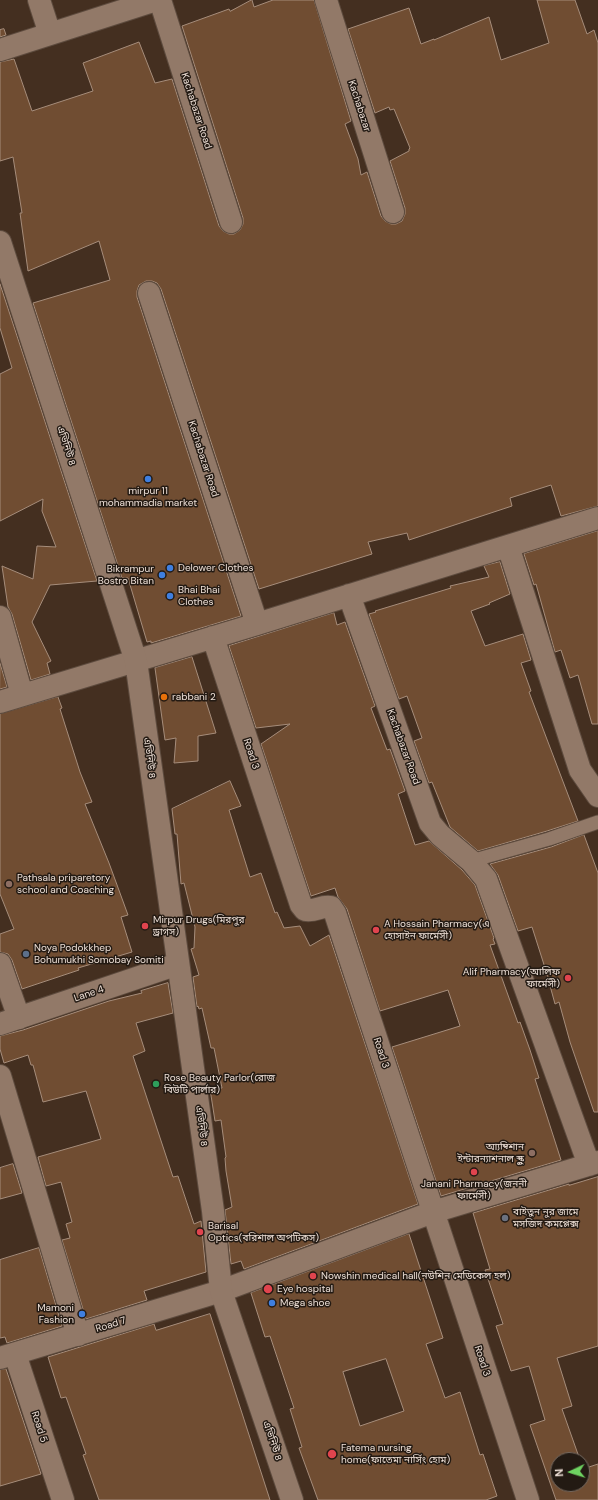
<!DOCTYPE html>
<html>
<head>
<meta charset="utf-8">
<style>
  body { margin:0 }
  #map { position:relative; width:598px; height:1500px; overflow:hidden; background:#442f20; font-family:"DM Sans",sans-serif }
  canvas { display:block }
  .north { position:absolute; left:550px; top:1452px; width:40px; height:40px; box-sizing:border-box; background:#231a13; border:1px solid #746961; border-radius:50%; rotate:266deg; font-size:11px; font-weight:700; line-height:16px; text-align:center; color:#eee0d7 }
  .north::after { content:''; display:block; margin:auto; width:14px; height:18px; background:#6ed361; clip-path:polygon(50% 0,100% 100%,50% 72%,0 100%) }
</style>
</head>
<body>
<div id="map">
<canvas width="598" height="1500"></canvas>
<div class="north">N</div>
</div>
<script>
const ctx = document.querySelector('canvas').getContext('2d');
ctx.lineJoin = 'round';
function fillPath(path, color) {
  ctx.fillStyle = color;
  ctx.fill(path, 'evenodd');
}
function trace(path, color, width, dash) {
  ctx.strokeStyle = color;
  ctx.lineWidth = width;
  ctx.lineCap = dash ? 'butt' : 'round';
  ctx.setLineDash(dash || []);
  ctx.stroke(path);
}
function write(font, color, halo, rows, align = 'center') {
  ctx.font = font + ' "DM Sans","Noto Sans Bengali",sans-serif';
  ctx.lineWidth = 3;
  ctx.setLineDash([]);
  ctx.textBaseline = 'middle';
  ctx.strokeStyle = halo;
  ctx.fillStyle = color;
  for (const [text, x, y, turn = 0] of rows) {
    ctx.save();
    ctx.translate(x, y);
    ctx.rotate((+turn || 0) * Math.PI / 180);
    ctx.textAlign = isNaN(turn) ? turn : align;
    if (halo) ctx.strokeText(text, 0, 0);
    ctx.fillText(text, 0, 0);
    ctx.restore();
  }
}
const building = new Path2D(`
  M252,0L254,7L273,0H314L351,121L345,124L358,159L361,175L367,172L381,216L385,221L391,224H396L402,221L405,214V208L390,161L409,151V149L410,148L394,109L390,110L389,107L375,113L348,29L409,8L421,44L434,39V40L489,17L501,60L549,43L537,0H575L587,34L594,30L598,43V506L561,516L551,485L510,498L512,506L409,540L407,533L368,542L372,554L259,589L161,289L157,283L152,281H146L139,285L137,291V297L241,616L151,643V641L147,642L128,578H122L33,303L110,280L99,241L28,271L20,213H22L13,157L0,161V62L14,59L32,111L93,91L83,63L139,42L155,83L172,79L219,226L223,231L229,234H234L240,230L243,224V218L182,26L229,9L230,11Z
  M4,29L6,35L0,37V30Z
  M0,284L97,581L50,585L32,622L51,661L47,663L50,674L31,680L12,614L8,607L2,566L33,579L37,546L56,547L42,511L43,499L0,521V374L12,368L0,328Z
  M598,531V724H592L578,675L570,678L561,650L555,652L536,584L534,585L524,554Z
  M500,562L510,594L489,603L490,604L471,611L485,646L523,634L531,660L521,663L531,691L529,692L578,821L547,831L478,851L450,827L432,782L429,783L414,741L422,738L407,696L399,699L369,614L376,612L375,611L451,588L450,586L489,577L484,566Z
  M334,613L337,625L345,622L375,706L371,708L387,750L390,749L405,791L398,794L415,845L429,841L462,870L475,885L494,938L493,939L495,944L490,945L518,1023L520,1022L530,1050L539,1078L535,1079L561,1160L441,1196L392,1047L460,1026L448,990L380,1011L347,909L338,897L335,888L311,896L261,744L290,724L256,728L229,646Z
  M192,657L216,733L198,736V761L174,763L176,738L165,740L155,668Z
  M0,663L7,687L0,689Z
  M58,697L62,708L60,709L80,772L92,802L85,804L109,863L128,915L121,917L132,952L78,968L79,970L22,989L12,960L8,954L0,952V934L14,929L0,894V714Z
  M230,781L241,806L229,810L250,877L261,873L275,913L277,912L284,928L300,926L310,946L329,935L418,1204L244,1269L241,1261L231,1264L225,1210L232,1207L226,1171L225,1158L226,1157L221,1120L215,1121L210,1089L222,1088L214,1048H211L202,1008L199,1009L198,1006L197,1007L193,977L199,975L191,949L194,948L195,927L184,883L181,884L177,834H175L172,809Z
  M584,835L598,873V1112H594L570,1042L559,1002L555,1004L546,971L532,927L518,931L498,875L490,864L551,847Z
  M168,983L173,1013L136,1023L145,1051L133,1056L173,1177L178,1176L194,1224L201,1221L206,1272L144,1291L147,1300L86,1319L62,1240L70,1238L66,1224L72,1222L61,1182L46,1186L38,1157L101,1139L86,1091L43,1102L33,1065H31L28,1055L4,1063L0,1049V1036L23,1030L109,1001L142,993L141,991Z
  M13,1164L22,1193L0,1199V1168Z
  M598,1177V1346L557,1358L572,1406L562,1409L580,1460H558V1484H582V1466L583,1469L598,1464V1500H556L530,1425L545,1420L529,1366L511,1371L496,1326L503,1324L485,1270L490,1269L473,1213L569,1184V1185Z
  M409,1234L443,1338L426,1344L445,1398L460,1392L480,1455L483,1454L497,1496L486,1500H318L299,1448L302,1447L290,1409L294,1408L270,1336L265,1337L251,1293ZM386,1359L404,1411L360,1426L343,1372Z
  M39,1248L62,1326L7,1343L5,1337L0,1338V1260Z
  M210,1314L270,1500H99L83,1455L86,1454L66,1397L61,1398L48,1357L154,1324L156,1330Z
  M6,1369L41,1474L0,1486V1370Z`);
const service = new Path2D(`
  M471,861L549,839L598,822`);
const minor = new Path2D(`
  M39,0L50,34
  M160,0L231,222
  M326,0L393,212
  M0,50L156,0
  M149,293L257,624
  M508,546L580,770L598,796
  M349,595L430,823L440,835L471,861L486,879L589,1165
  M0,617L22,695
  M213,637L301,905L305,910C316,912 321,905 331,907L335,913L528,1500
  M0,702L257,624L598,518
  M0,964L19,1018
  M0,1024L178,964
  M0,1076L78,1335
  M15,1354L63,1500
  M0,1358L221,1291L433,1212L598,1162`);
const tertiary = new Path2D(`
  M0,242L136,661L213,1211L221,1291L292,1500`);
const markers = [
  [148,479,4,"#3f7fe0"],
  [170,568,4,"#3f7fe0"],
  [162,575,4,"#3f7fe0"],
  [170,596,4,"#3f7fe0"],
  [164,697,4,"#e8710a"],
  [9,884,4,"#8d6e63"],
  [145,926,4,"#e0444e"],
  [376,930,4,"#e0444e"],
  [26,954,4,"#5c6f8a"],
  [568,978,4,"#e0444e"],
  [156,1084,4,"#2e9e5b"],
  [532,1153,4,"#8d6e63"],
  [474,1172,4,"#e0444e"],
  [505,1218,4,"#6b7280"],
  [200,1232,4,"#e0444e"],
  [313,1276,4,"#e0444e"],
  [268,1289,5,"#e0444e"],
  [272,1303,4,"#3f7fe0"],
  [82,1314,4,"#3f7fe0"],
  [332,1454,5,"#e0444e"]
];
const streetNames = [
  ["Kachabazar",359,106,72],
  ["Kachabazar Road",196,111,72],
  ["এভিনিউ ৪",66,446,72],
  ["Kachabazar Road",203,459,72],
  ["Kachabazar Road",403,747,70],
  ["Road 3",251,754,72],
  ["এভিনিউ ৪",149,758,82],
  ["Lane 4",89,994,-19],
  ["Road 3",381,1053,72],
  ["এভিনিউ ৪",201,1126,82],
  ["Road 7",111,1325,-17],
  ["Road 3",482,1361,72],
  ["Road 5",39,1427,72],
  ["এভিনিউ ৪",272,1441,71]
];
const poiNames = [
  ["mirpur 11",148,491,"center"],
  ["mohammadia market",148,503,"center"],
  ["Delower Clothes",178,568],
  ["Bikrampur",154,569,"right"],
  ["Bostro Bitan",154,581,"right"],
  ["Bhai Bhai",178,590],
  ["Clothes",178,602],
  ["rabbani 2",172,697],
  ["Pathsala priparetory",17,878],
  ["school and Coaching",17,890],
  ["Mirpur Drugs(মিরপুর",153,920],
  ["ড্রাগস)",153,932],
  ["A Hossain Pharmacy(এ",384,924],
  ["হোসাইন ফার্মেসী)",384,936],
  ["Noya Podokkhep",34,948],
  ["Bohumukhi Somobay Somiti",34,960],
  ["Alif Pharmacy(আলিফ",560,972,"right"],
  ["ফার্মেসী)",560,984,"right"],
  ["Rose Beauty Parlor(রোজ",164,1078],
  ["বিউটি পার্লার)",164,1090],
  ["আ্যম্বিশান",524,1147,"right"],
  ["ইন্টারন্যাশনাল স্কুল",524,1159,"right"],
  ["Janani Pharmacy(জননী",474,1184,"center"],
  ["ফার্মেসী)",474,1196,"center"],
  ["বাইতুন নুর জামে",513,1212],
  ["মসজিদ কমপ্লেক্স",513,1224],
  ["Barisal",208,1226],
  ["Optics(বরিশাল অপটিকস)",208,1238],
  ["Nowshin medical hall(নউশিন মেডিকেল হল)",321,1276],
  ["Eye hospital",277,1289],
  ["Mega shoe",280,1303],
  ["Mamoni",74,1308,"right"],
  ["Fashion",74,1320,"right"],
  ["Fatema nursing",341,1448],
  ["home(ফাতেমা নার্সিং হোম)",341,1460]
];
fillPath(building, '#704d32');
trace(building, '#a68d7b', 1);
trace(service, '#5d4b3e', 15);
trace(minor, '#5d4b3e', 24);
trace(tertiary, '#5d4b3e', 24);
trace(service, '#927968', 13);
trace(minor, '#927968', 22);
trace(tertiary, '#927968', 22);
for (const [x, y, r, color] of markers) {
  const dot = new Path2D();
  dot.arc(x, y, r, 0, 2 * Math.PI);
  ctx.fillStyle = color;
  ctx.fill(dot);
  trace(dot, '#231a13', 1.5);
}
write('10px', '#eee0d7', '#231a13', streetNames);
write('10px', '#eee0d7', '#231a13', poiNames, 'left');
</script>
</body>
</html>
